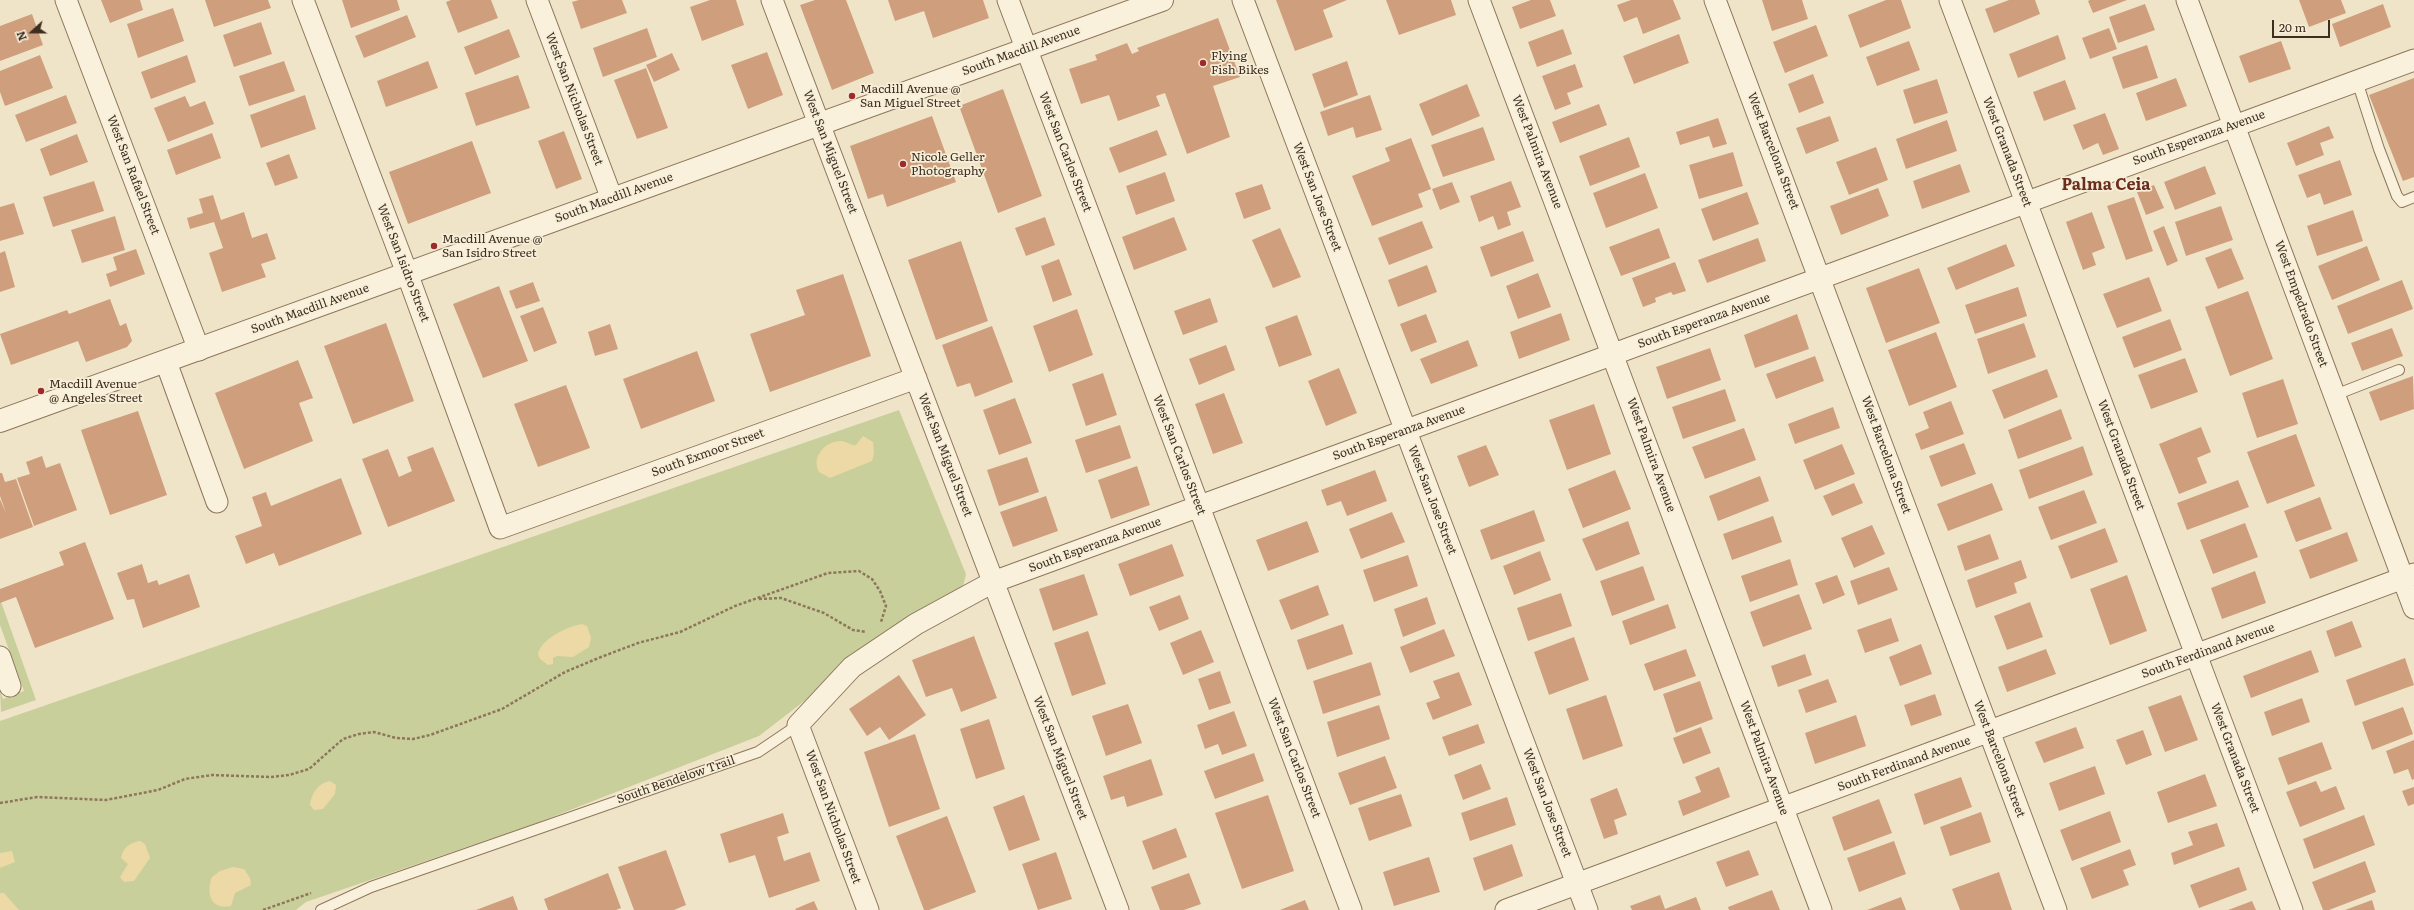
<!DOCTYPE html>
<html>
<head>
<meta charset="utf-8">
<style>
  body { margin:0 }
  #map { position:relative; width:2414px; height:910px; overflow:hidden; background:#f0e4c8; font-family:Literata,serif }
  canvas { display:block }
  .north { position:absolute; left:12px; top:12px; width:40px; height:40px; -webkit-text-stroke:3px #f7eed8; paint-order:stroke; rotate:249deg; font-size:11px; font-weight:700; line-height:16px; text-align:center; color:#3d2e20 }
  .north::after { content:''; display:block; margin:auto; width:14px; height:18px; background:#3d2e20; clip-path:polygon(50% 0,100% 100%,50% 72%,0 100%) }
  .scale { position:absolute; left:2272px; top:20px; width:58px; height:18px; box-sizing:border-box; border:2px solid #3d2e20; border-top:0; padding-left:5px; font-size:12px; line-height:14px; white-space:nowrap; color:#3d2e20; -webkit-text-stroke:3px #f7eed8; paint-order:stroke }
</style>
</head>
<body>
<div id="map">
<canvas width="2414" height="910"></canvas>
<div class="north">N</div>
<div class="scale">20 m</div>
</div>
<script>
const ctx = document.querySelector('canvas').getContext('2d');
ctx.lineJoin = 'round';
function fillPath(path, color) {
  ctx.fillStyle = color;
  ctx.fill(path, 'evenodd');
}
function trace(path, color, width, dash) {
  ctx.strokeStyle = color;
  ctx.lineWidth = width;
  ctx.lineCap = dash ? 'butt' : 'round';
  ctx.setLineDash(dash || []);
  ctx.stroke(path);
}
function write(font, color, halo, rows, align = 'center') {
  ctx.font = font + ' Literata,serif';
  ctx.lineWidth = 3.5;
  ctx.setLineDash([]);
  ctx.textBaseline = 'middle';
  ctx.strokeStyle = halo;
  ctx.fillStyle = color;
  for (const [text, x, y, turn = 0] of rows) {
    ctx.save();
    ctx.translate(x, y);
    ctx.rotate((+turn || 0) * Math.PI / 180);
    ctx.textAlign = isNaN(turn) ? turn : align;
    if (halo) ctx.strokeText(text, 0, 0);
    ctx.fillText(text, 0, 0);
    ctx.restore();
  }
}
const green = new Path2D(`
  M899,410L966,574L960,600L816,692L759,736L537,823L306,902L296,910H0V721Z
  M0,599L36,700L1,712L0,691L3,699L24,691L0,625Z`);
const sand = new Path2D(`
  M863,436L873,442L874,454L872,461L830,478L819,472C811,457 825,441 841,441C847,441 850,446 856,445Z
  M582,624L587,626L591,638L589,647L573,657L557,656L553,658V664L548,665L540,659L538,654C541,639 568,626 582,624Z
  M330,781L336,785L335,794L323,809L314,810L310,805C311,794 318,783 330,781Z
  M140,841L145,844L150,858L134,881L124,882L120,877L128,864L121,858C123,847 130,843 140,841Z
  M12,851L15,862L0,868V853Z
  M233,867L244,869L250,878L251,885L235,893L231,906C210,910 206,893 212,877L220,871Z
  M0,893H4L19,910H0Z`);
const building = new Path2D(`
  M101,0H140L143,10L110,23Z
  M205,0H268L271,8L214,27Z
  M342,0H397L400,10L351,28Z
  M451,0H491L498,18L458,33L446,2Z
  M579,0H622L627,13L581,29L572,2Z
  M710,0H736L744,25L702,41L690,7Z
  M815,0H846L874,73L832,90L800,5Z
  M888,0H983L989,18L933,38L924,11L895,21Z
  M1276,0H1347L1323,10L1333,37L1295,51Z
  M1386,0H1451L1456,15L1399,35Z
  M1531,0H1550L1556,16L1520,29L1512,7Z
  M1631,0H1673L1681,19L1643,34L1637,17L1624,22L1617,5Z
  M1762,0H1802L1808,19L1772,31Z
  M1886,0H1901L1911,28L1860,48L1848,15Z
  M2009,0H2035L2040,14L1994,33L1985,9Z
  M2127,0L2093,13L2088,1L2090,0Z
  M2299,0H2341L2346,13L2309,27Z
  M2145,4L2155,30L2118,43L2109,17Z
  M2383,4L2391,27L2340,47L2332,24Z
  M173,8L184,41L138,58L127,24Z
  M32,14L43,45L0,61V26Z
  M407,15L416,37L364,58L355,36Z
  M1218,18L1240,77L1213,86L1230,137L1187,154L1165,93L1156,96L1160,106L1118,121L1109,95L1081,104L1069,69L1097,60L1095,55L1127,43L1132,54L1139,51L1137,48Z
  M261,22L272,54L234,67L223,35Z
  M1816,25L1828,56L1785,73L1773,42Z
  M647,28L657,57L603,77L593,48Z
  M2109,28L2117,49L2090,59L2082,38Z
  M509,29L520,57L475,75L464,47Z
  M1563,29L1572,54L1537,67L1528,42Z
  M1679,34L1689,63L1634,84L1623,56Z
  M2058,35L2066,59L2018,78L2009,54Z
  M1909,41L1920,70L1877,86L1866,57Z
  M2281,41L2291,69L2249,83L2239,56Z
  M2147,45L2158,78L2123,89L2112,57Z
  M767,52L783,95L748,109L731,65Z
  M672,53L680,70L654,82L646,65Z
  M40,55L53,88L5,106L0,92V71Z
  M187,55L196,82L151,99L141,72Z
  M284,61L295,91L249,106L239,76Z
  M428,61L438,88L386,107L377,81Z
  M1347,61L1358,95L1324,108L1312,74Z
  M1575,64L1583,87L1567,93L1571,104L1555,110L1542,76Z
  M646,68L668,128L637,139L614,80Z
  M1813,74L1824,103L1799,113L1788,84Z
  M518,75L530,108L476,126L465,93Z
  M2176,78L2187,106L2146,121L2136,93Z
  M2414,78V177L2403,181L2369,95Z
  M1937,79L1948,113L1914,124L1903,90Z
  M2065,80L2076,109L2044,121L2033,92Z
  M1467,84L1480,116L1432,136L1419,104Z
  M1003,89L1042,196L998,213L959,106Z
  M66,95L77,123L26,142L15,115Z
  M305,95L316,129L261,148L250,115Z
  M1370,95L1382,130L1356,138L1353,127L1328,136L1320,112Z
  M185,96L190,107L205,101L214,124L168,142L154,108Z
  M1599,104L1607,125L1560,143L1552,122Z
  M2105,113L2119,149L2103,155L2098,143L2083,150L2073,125Z
  M932,116L956,182L887,207L883,194L868,199L850,146Z
  M1830,116L1839,141L1806,154L1796,128Z
  M1718,118L1727,144L1713,148L1709,136L1680,145L1676,132Z
  M1947,120L1957,151L1906,169L1896,139Z
  M2329,126L2334,138L2320,143L2324,155L2296,166L2287,143Z
  M1483,127L1495,160L1443,177L1431,145Z
  M1157,130L1167,155L1119,173L1109,148Z
  M564,131L582,179L556,189L538,141Z
  M212,133L221,158L176,175L167,150Z
  M77,134L88,162L50,176L40,149Z
  M1629,137L1640,167L1590,186L1579,156Z
  M1411,138L1431,189L1418,194L1423,207L1372,226L1352,176L1390,161L1385,148Z
  M472,141L491,193L408,224L389,172Z
  M1876,147L1888,180L1849,195L1836,162Z
  M1733,152L1743,186L1699,199L1689,165Z
  M289,154L298,178L275,186L266,163Z
  M2340,160L2352,195L2324,205L2320,193L2307,198L2298,175Z
  M1960,164L1970,192L1922,209L1913,181Z
  M2205,166L2216,194L2175,210L2164,182Z
  M1165,172L1175,201L1136,215L1126,186Z
  M1645,173L1658,208L1606,228L1593,193Z
  M94,181L104,211L53,227L43,197Z
  M1511,181L1521,207L1507,212L1511,225L1498,230L1493,216L1479,222L1470,196Z
  M1452,182L1460,202L1440,210L1432,189Z
  M1262,184L1271,209L1244,219L1235,193Z
  M2154,185L2164,208L2146,215L2137,192Z
  M1878,188L1889,216L1841,235L1830,206Z
  M1747,192L1759,224L1713,241L1701,209Z
  M213,195L221,220L244,212L252,238L267,233L276,259L261,264L266,277L222,292L209,253L223,248L214,222L190,229L187,218L203,213L199,199Z
  M2134,197L2153,251L2126,260L2107,206Z
  M14,203L24,234L0,241V207Z
  M2221,206L2233,240L2186,256L2175,222Z
  M2353,210L2363,241L2317,256L2307,226Z
  M2092,212L2105,248L2092,253L2096,265L2083,270L2066,222Z
  M115,216L125,250L82,263L71,230Z
  M1045,217L1055,245L1026,256L1015,228Z
  M1174,217L1187,250L1134,270L1122,237Z
  M1422,221L1433,248L1389,265L1378,238Z
  M2164,226L2178,261L2167,266L2153,231Z
  M1280,228L1301,277L1273,288L1252,240Z
  M1659,228L1670,258L1621,276L1609,247Z
  M1523,231L1534,261L1491,277L1480,247Z
  M1758,238L1766,261L1707,283L1698,260Z
  M961,241L988,321L936,340L908,260Z
  M2006,244L2015,266L1956,290L1947,268Z
  M2367,246L2380,280L2332,300L2318,266Z
  M2231,248L2244,279L2218,289L2205,258Z
  M136,249L145,274L110,287L106,274L117,270L113,257Z
  M5,251L15,287L0,292V253Z
  M1059,259L1072,295L1053,302L1041,266Z
  M1675,262L1686,291L1673,295L1671,292L1655,298L1656,302L1643,307L1632,278Z
  M1427,265L1437,292L1398,307L1388,280Z
  M1919,268L1940,323L1886,343L1866,288Z
  M1538,273L1551,307L1518,319L1506,286Z
  M843,274L871,356L770,392L750,334L805,315L796,290Z
  M2149,277L2162,311L2117,328L2103,294Z
  M2402,280L2413,309L2348,334L2337,306Z
  M533,282L540,301L516,309L509,291Z
  M499,286L528,361L483,378L453,304Z
  M2018,287L2027,316L1975,334L1965,305Z
  M2248,291L2273,359L2230,376L2205,307Z
  M1210,298L1218,322L1183,335L1174,311Z
  M110,299L120,326L126,323L132,341L127,347L86,362L78,341L11,365L0,334L67,310L69,314Z
  M543,307L557,343L534,352L520,316Z
  M1077,309L1093,355L1049,372L1033,326Z
  M1561,313L1570,340L1519,359L1510,332Z
  M1426,314L1437,342L1411,352L1400,324Z
  M1797,314L1809,349L1755,368L1744,335Z
  M1297,315L1312,355L1279,367L1265,327Z
  M2170,319L2182,350L2134,368L2122,337Z
  M386,323L414,401L353,424L324,346Z
  M2024,323L2036,357L1988,374L1977,339Z
  M610,324L618,349L595,356L588,332Z
  M992,326L1013,382L975,397L970,383L957,387L942,345Z
  M2392,328L2403,356L2362,371L2351,343Z
  M1936,332L1957,387L1909,406L1888,350Z
  M1468,340L1478,366L1431,384L1420,359Z
  M1226,345L1235,370L1199,385L1189,359Z
  M1710,348L1721,380L1667,399L1656,367Z
  M697,351L715,401L641,429L623,379Z
  M1815,356L1824,381L1776,399L1766,374Z
  M2185,358L2198,392L2151,409L2138,375Z
  M298,360L313,398L299,403L313,441L244,469L215,393Z
  M1339,368L1357,413L1326,426L1308,381Z
  M2047,369L2058,397L2004,419L1992,390Z
  M1103,373L1117,415L1086,426L1072,384Z
  M2413,376L2414,409L2380,421L2369,392Z
  M2283,379L2298,424L2257,438L2242,393Z
  M566,385L590,448L538,467L514,404Z
  M1725,389L1736,421L1683,439L1672,407Z
  M1224,393L1243,443L1213,454L1195,404Z
  M1015,398L1032,443L999,455L983,410Z
  M1951,401L1964,434L1921,450L1915,434L1929,428L1923,412Z
  M1594,404L1611,454L1567,470L1549,420Z
  M1833,407L1840,428L1795,444L1788,424Z
  M2061,409L2072,439L2018,459L2008,430Z
  M138,411L167,495L110,515L81,430Z
  M1120,425L1131,458L1086,473L1075,440Z
  M2201,427L2211,452L2197,458L2207,483L2179,494L2159,444Z
  M1744,428L1756,460L1705,479L1692,447Z
  M2296,434L2315,486L2267,504L2247,452Z
  M1964,443L1976,474L1941,487L1929,456Z
  M1842,444L1855,474L1815,490L1803,460Z
  M1486,445L1499,475L1469,487L1457,456Z
  M2083,446L2093,475L2029,499L2019,470Z
  M433,447L455,501L388,527L362,459L388,449L399,477L412,471L407,457Z
  M42,456L46,468L60,463L77,510L34,526L17,478L30,474L26,462Z
  M1027,457L1039,492L999,506L987,470Z
  M1137,466L1150,505L1111,519L1098,480Z
  M1375,470L1387,501L1347,516L1341,501L1327,506L1321,490Z
  M1615,470L1631,509L1583,528L1568,489Z
  M0,473H2L5,482L16,479L33,527L0,539V499L6,513L0,496Z
  M1760,476L1769,501L1718,521L1709,496Z
  M341,478L362,534L279,566L274,553L246,564L235,536L262,526L252,497L266,492L271,506Z
  M2238,480L2249,507L2187,530L2177,503Z
  M1854,483L1863,503L1832,516L1823,496Z
  M1992,483L2003,510L1948,531L1937,504Z
  M2084,490L2097,523L2051,540L2038,507Z
  M1046,496L1058,531L1013,547L1000,512Z
  M2320,497L2332,529L2296,542L2284,511Z
  M1534,510L1545,541L1491,560L1480,530Z
  M1392,512L1405,542L1361,559L1349,529Z
  M1773,516L1782,542L1732,560L1723,534Z
  M1307,521L1319,552L1268,571L1256,540Z
  M1628,521L1640,554L1596,571L1582,539Z
  M2245,523L2258,557L2213,574L2200,540Z
  M1872,525L1885,554L1854,568L1841,538Z
  M2105,528L2118,562L2071,579L2058,546Z
  M2347,532L2358,561L2310,579L2299,550Z
  M1990,534L1999,559L1965,571L1957,546Z
  M85,542L114,619L35,648L16,597L0,603V589L64,565L59,552Z
  M1172,544L1184,576L1130,596L1118,564Z
  M1540,551L1551,580L1514,595L1503,566Z
  M1408,555L1418,586L1374,602L1363,570Z
  M1790,559L1798,585L1750,602L1741,576Z
  M2021,560L2027,578L2014,583L2017,593L1976,608L1967,580Z
  M142,564L148,583L157,580L159,585L189,574L200,607L143,628L134,599L127,600L117,573Z
  M1643,566L1655,600L1612,616L1600,581Z
  M1889,567L1898,590L1858,605L1850,581Z
  M2255,571L2266,603L2222,619L2211,588Z
  M1084,574L1098,615L1053,631L1039,589Z
  M1837,575L1845,595L1823,604L1815,583Z
  M2127,575L2147,631L2110,645L2090,589Z
  M1318,585L1329,615L1291,630L1279,600Z
  M1561,593L1572,626L1528,641L1517,608Z
  M1799,594L1812,629L1763,647L1750,612Z
  M1180,595L1189,619L1159,631L1149,607Z
  M1427,597L1436,624L1403,637L1394,609Z
  M2030,602L2043,637L2007,650L1994,616Z
  M1668,604L1676,628L1630,645L1622,621Z
  M1891,618L1899,641L1865,653L1857,630Z
  M2352,621L2362,647L2335,657L2326,631Z
  M1343,624L1353,654L1307,670L1297,640Z
  M1444,629L1455,656L1410,673L1400,647Z
  M1201,630L1214,662L1183,675L1170,643Z
  M1088,631L1106,684L1072,696L1054,643Z
  M974,636L997,698L961,712L952,688L926,697L912,660Z
  M1574,637L1589,680L1549,695L1534,652Z
  M1921,644L1932,674L1900,686L1889,657Z
  M1686,649L1696,676L1654,691L1644,664Z
  M2046,649L2056,674L2007,692L1998,667Z
  M2311,650L2319,672L2251,698L2243,676Z
  M1805,654L1812,675L1778,687L1771,666Z
  M2405,658L2414,685L2355,706L2346,680Z
  M1371,662L1381,695L1323,714L1313,681Z
  M1220,671L1231,703L1209,710L1198,679Z
  M1459,672L1472,705L1433,720L1426,703L1440,698L1433,681Z
  M899,675L926,715L889,740L880,727L867,736L849,709Z
  M1828,679L1837,702L1806,713L1798,690Z
  M1700,681L1713,719L1676,733L1663,694Z
  M1935,694L1942,715L1911,726L1904,705Z
  M1606,695L1623,746L1583,760L1566,709Z
  M2181,695L2198,740L2165,752L2148,707Z
  M2302,698L2310,722L2272,736L2264,712Z
  M1128,704L1142,743L1106,756L1092,716Z
  M1379,705L1390,739L1337,757L1327,722Z
  M2403,707L2413,734L2372,750L2362,722Z
  M1234,711L1247,746L1222,755L1218,744L1205,749L1197,725Z
  M1856,715L1866,746L1815,764L1805,733Z
  M989,719L1005,769L976,779L960,729Z
  M1478,724L1485,743L1449,756L1442,737Z
  M1701,727L1711,753L1683,764L1673,738Z
  M2076,727L2084,748L2044,763L2035,742Z
  M2143,730L2152,755L2126,765L2116,740Z
  M915,734L940,809L889,827L864,752Z
  M2414,740V779L2412,780L2408,769L2394,774L2386,751Z
  M2322,742L2332,769L2288,785L2278,758Z
  M1254,753L1264,781L1215,799L1204,771Z
  M1385,756L1397,788L1350,805L1338,773Z
  M1151,759L1163,795L1127,807L1124,796L1111,800L1103,776Z
  M1481,764L1491,789L1463,800L1454,775Z
  M2095,766L2105,794L2059,811L2049,783Z
  M1719,767L1730,797L1683,816L1678,801L1701,792L1695,777Z
  M2205,774L2217,806L2168,823L2157,792Z
  M1961,777L1972,807L1924,825L1914,794Z
  M2316,781L2321,792L2336,786L2345,809L2300,827L2286,792Z
  M2414,787V804L2408,806L2402,791Z
  M1617,788L1627,815L1614,820L1618,834L1604,839L1590,799Z
  M1401,794L1412,826L1369,841L1358,808Z
  M1024,795L1040,840L1009,851L993,807Z
  M1268,795L1294,871L1242,889L1215,813Z
  M1507,797L1516,825L1470,841L1461,813Z
  M1879,799L1892,833L1844,851L1832,817Z
  M2110,811L2121,842L2072,861L2060,830Z
  M1981,812L1991,842L1950,856L1940,827Z
  M783,813L789,833L777,837L784,861L810,852L820,881L769,898L755,855L729,863L720,834Z
  M2364,815L2375,845L2314,869L2303,839Z
  M947,816L976,892L929,910H924L896,836Z
  M2217,823L2225,846L2174,865L2171,853L2193,845L2188,832Z
  M1176,828L1187,857L1153,870L1142,841Z
  M1894,841L1906,874L1859,892L1847,858Z
  M1512,844L1523,876L1484,891L1473,858Z
  M2130,849L2136,865L2123,870L2129,885L2092,899L2080,868Z
  M666,850L686,905L674,910H634L618,867Z
  M1749,850L1759,875L1726,887L1716,862Z
  M1056,852L1072,899L1038,910L1022,864Z
  M1429,857L1440,892L1394,906L1383,872Z
  M2365,861L2376,892L2329,910H2323L2312,882Z
  M2239,867L2247,890L2199,908L2190,885Z
  M1999,872L2012,910H1960L1952,889Z
  M608,873L621,908L616,910H548L544,899Z
  M1189,873L1201,904L1184,910H1160L1151,887Z
  M1772,890L1780,910H1729L1728,907Z
  M1660,895L1665,909L1696,897L1701,910H1632L1630,906Z
  M513,896L518,910H476Z
  M1901,897L1906,910H1867Z
  M1305,900L1309,910H1280Z
  M2372,900L2375,910H2345Z
  M814,901L818,910H796L795,909Z
  M2252,901L2256,910H2228Z`);
const path = new Path2D(`
  M759,599L781,598L824,613L853,630L866,632
  M0,803L37,797L106,800L158,790L185,779L212,775L271,777L289,775L309,769L343,739L359,734L374,732L396,738L413,739L430,735L502,709L565,672L601,657L638,643L680,632L735,606L828,573L859,571L872,579L880,591L886,606L881,622
  M263,910L311,893`);
const service = new Path2D(`
  M2357,81L2379,149L2397,196L2402,202L2414,197
  M2335,395L2399,370
  M321,910L371,887L758,752L798,725`);
const minor = new Path2D(`
  M66,0L199,350
  M303,0L407,273L500,528L916,378
  M537,0L612,199
  M772,0L1118,910
  M1008,0L1351,910
  M1243,0L1587,910
  M1479,0L1821,910
  M1715,0L2056,910
  M1950,0L2292,910
  M2187,0L2414,608
  M166,362L217,502
  M0,657L10,686
  M868,910L798,725L852,667L916,624L993,582L2414,60
  M1506,910L2414,574`);
const tertiary = new Path2D(`
  M0,421L1162,0`);
const markers = [
  [1203,63,4,"#9e2a2b"],
  [852,96,4,"#9e2a2b"],
  [903,164,4,"#9e2a2b"],
  [434,246,4,"#9e2a2b"],
  [41,391,4,"#9e2a2b"]
];
const streetNames = [
  ["South Macdill Avenue",1021,51,-20],
  ["West San Nicholas Street",574,99,69],
  ["South Esperanza Avenue",2199,138,-20],
  ["West Barcelona Street",1773,151,69],
  ["West San Miguel Street",830,152,69],
  ["West San Carlos Street",1065,152,69],
  ["West Palmira Avenue",1537,152,69],
  ["West Granada Street",2007,152,69],
  ["West San Rafael Street",133,175,69],
  ["West San Jose Street",1317,197,69],
  ["South Macdill Avenue",614,198,-20],
  ["West San Isidro Street",403,263,69],
  ["West Empedrado Street",2301,304,70],
  ["South Macdill Avenue",310,309,-20],
  ["South Esperanza Avenue",1704,321,-20],
  ["South Esperanza Avenue",1399,433,-20],
  ["South Exmoor Street",708,453,-20],
  ["West San Miguel Street",945,455,69],
  ["West San Carlos Street",1179,455,69],
  ["West Palmira Avenue",1651,455,70],
  ["West Barcelona Street",1886,455,70],
  ["West Granada Street",2121,455,70],
  ["West San Jose Street",1432,500,69],
  ["South Esperanza Avenue",1095,545,-20],
  ["South Ferdinand Avenue",2208,651,-20],
  ["West San Miguel Street",1060,758,69],
  ["West San Carlos Street",1294,758,69],
  ["West Palmira Avenue",1764,758,70],
  ["West Granada Street",2235,758,69],
  ["West Barcelona Street",1999,759,69],
  ["South Ferdinand Avenue",1904,764,-20],
  ["South Bendelow Trail",676,780,-19],
  ["West San Jose Street",1547,803,69],
  ["West San Nicholas Street",833,817,70]
];
const poiNames = [
  ["Flying",1211,56],
  ["Fish Bikes",1211,70],
  ["Macdill Avenue @",860,89],
  ["San Miguel Street",860,103],
  ["Nicole Geller",911,157],
  ["Photography",911,171],
  ["Macdill Avenue @",442,239],
  ["San Isidro Street",442,253],
  ["Macdill Avenue",49,384],
  ["@ Angeles Street",49,398]
];
const districtNames = [
  ["Palma Ceia",2106,185]
];
fillPath(green, '#c9cf9b');
fillPath(sand, '#ecd9a5');
fillPath(building, '#cf9f7d');
trace(service, '#8d765c', 12);
trace(minor, '#8d765c', 23);
trace(tertiary, '#8d765c', 24);
trace(path, '#8d765c', 2.5, [3, 2]);
trace(service, '#faf1dc', 10);
trace(minor, '#faf1dc', 21);
trace(tertiary, '#faf1dc', 22);
for (const [x, y, r, color] of markers) {
  const dot = new Path2D();
  dot.arc(x, y, r, 0, 2 * Math.PI);
  ctx.fillStyle = color;
  ctx.fill(dot);
  trace(dot, '#f7eed8', 1.5);
}
write('12px', '#3d2e20', '#f7eed8', streetNames);
write('12px', '#3d2e20', '#f7eed8', poiNames, 'left');
write('bold 16px', '#6b2e1e', '#f7eed8', districtNames);
</script>
</body>
</html>
